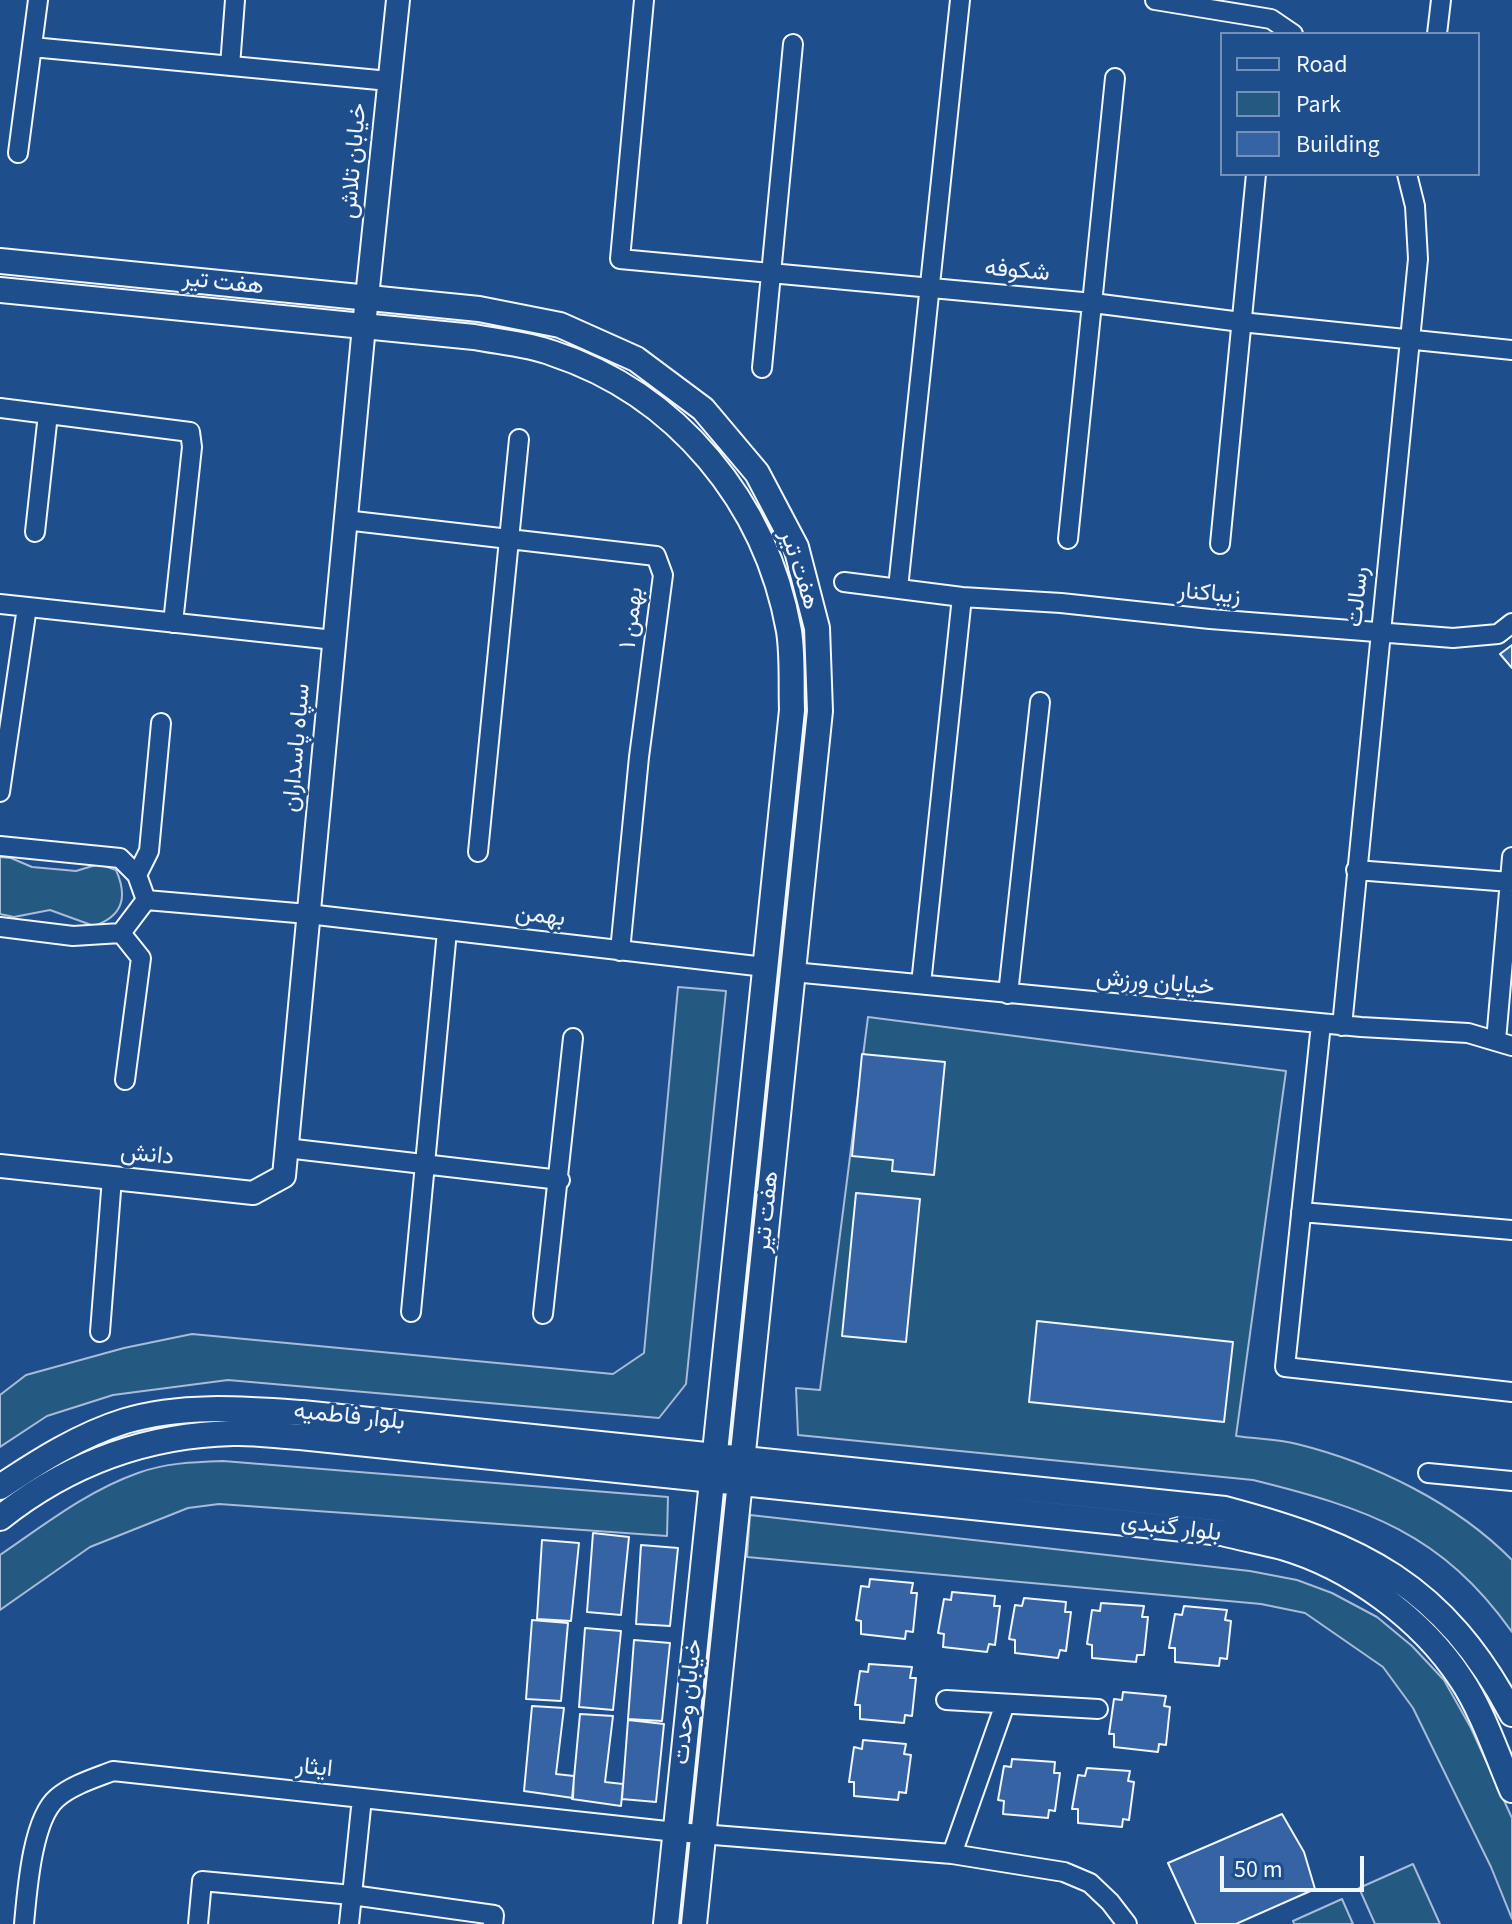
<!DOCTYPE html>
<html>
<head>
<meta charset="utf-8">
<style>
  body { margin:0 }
  #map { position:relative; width:1512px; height:1924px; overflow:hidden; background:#1f4e8c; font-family:"Source Sans 3",sans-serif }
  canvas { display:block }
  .legend { position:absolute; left:1220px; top:32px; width:260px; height:144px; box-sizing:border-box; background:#1f4e8c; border:2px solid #7391ba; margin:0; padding:10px 14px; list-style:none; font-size:24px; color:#f2f6ff }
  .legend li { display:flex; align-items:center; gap:16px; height:40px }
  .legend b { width:40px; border:2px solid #7391ba }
  .scale { position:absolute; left:1220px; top:1856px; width:144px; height:36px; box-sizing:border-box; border:4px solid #f2f6ff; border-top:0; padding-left:10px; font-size:24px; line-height:28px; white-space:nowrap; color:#f2f6ff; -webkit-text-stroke:6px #1f4e8c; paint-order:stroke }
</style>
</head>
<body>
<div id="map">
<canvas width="1512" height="1924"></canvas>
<ul class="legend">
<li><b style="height:10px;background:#1f4e8c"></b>Road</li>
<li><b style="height:22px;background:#245a82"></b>Park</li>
<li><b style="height:22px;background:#3563a3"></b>Building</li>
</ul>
<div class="scale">50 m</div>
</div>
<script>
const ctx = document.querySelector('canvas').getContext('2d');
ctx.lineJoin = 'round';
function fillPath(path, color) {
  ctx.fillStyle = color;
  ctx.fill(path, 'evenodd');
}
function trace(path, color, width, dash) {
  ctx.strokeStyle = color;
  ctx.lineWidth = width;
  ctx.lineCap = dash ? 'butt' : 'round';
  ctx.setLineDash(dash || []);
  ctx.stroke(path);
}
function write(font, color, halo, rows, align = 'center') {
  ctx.font = font + ' "Source Sans 3",Vazirmatn,sans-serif';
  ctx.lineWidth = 6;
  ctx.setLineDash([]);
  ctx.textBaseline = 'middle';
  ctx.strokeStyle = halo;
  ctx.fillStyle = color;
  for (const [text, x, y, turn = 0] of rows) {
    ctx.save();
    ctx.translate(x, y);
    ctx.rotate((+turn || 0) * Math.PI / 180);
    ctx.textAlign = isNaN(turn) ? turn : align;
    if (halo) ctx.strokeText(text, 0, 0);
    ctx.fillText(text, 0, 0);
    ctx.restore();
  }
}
const green = new Path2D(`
  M0,857L11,858L32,867L76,871L99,864L116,870C128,897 123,916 94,926L50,910L14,917L0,914Z
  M678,987L726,991L686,1384L659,1418L228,1380L113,1395L47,1416L0,1447V1395L26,1375L124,1348L192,1334L613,1374L644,1353Z
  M868,1017L1286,1071L1236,1436C1256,1439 1278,1439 1297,1444C1374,1463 1456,1503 1512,1560V1632C1442,1533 1366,1508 1253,1480L798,1435L796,1388L820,1390Z
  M223,1461L668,1497L667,1536L219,1504L188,1508L90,1547L0,1610V1555C44,1525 87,1491 138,1473C165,1463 194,1462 223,1461Z
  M750,1515L1250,1571L1297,1580L1332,1593L1377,1617L1412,1646L1444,1680L1471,1728L1512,1818V1919L1491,1867L1413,1708L1383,1667L1305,1613L1261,1604L747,1557Z
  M1413,1864L1440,1924H1375L1359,1888Z
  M1342,1899L1353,1924H1294L1293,1921Z`);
const building = new Path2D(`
  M1512,645V668L1500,654Z
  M862,1054L945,1062L934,1175L892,1171L893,1160L852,1156Z
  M856,1193L920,1199L906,1342L842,1336Z
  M1037,1321L1233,1342L1224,1422L1029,1402Z
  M593,1533L629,1537L621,1615L587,1612Z
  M542,1540L579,1543L571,1621L537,1619Z
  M641,1545L678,1548L670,1626L636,1624Z
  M870,1579L913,1583L911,1593H917L913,1632L906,1631L905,1639L861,1634V1621L856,1620L861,1586L869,1587Z
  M952,1592L995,1596L994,1606H1000L995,1645L989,1644L987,1652L943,1647L944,1634L938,1633L944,1599L951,1600Z
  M1024,1598L1066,1602L1065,1612H1071L1066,1651L1060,1650L1058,1658L1015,1653V1640L1009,1639L1015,1605L1022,1606Z
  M1101,1603L1144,1606L1142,1617H1148L1144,1655H1137L1136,1662L1092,1658V1645L1087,1644L1092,1610L1100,1611Z
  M1184,1606L1227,1610L1225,1620L1231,1621L1227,1659L1220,1658L1219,1666L1175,1662V1648H1169L1175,1614L1182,1615Z
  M532,1620L568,1623L561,1701L526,1699Z
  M585,1628L621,1631L613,1710L579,1707Z
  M634,1640L670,1643L662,1721L628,1719Z
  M869,1664L912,1667L910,1678H916L912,1716L905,1715L904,1723L860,1719V1705H855L860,1671L868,1672Z
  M1123,1692L1166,1696L1164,1706L1170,1707L1166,1745L1159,1744L1158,1752L1114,1747V1734H1109L1114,1699L1122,1700Z
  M532,1706L564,1708L556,1774L574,1776L573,1798L524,1791Z
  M580,1714L613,1716L605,1782L623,1784L621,1806L572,1799Z
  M628,1720L664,1724L656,1802L622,1799Z
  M863,1740L906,1744L904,1754L911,1755L906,1793L899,1792L898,1800L854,1796V1782H849L854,1747L862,1749Z
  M1012,1759L1055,1762L1054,1773H1060L1055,1811L1049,1810L1048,1818L1003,1814L1004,1801L998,1800L1004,1766L1011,1767Z
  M1087,1768L1130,1771L1128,1781L1134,1782L1129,1820L1123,1819L1122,1827L1078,1823V1809H1072L1078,1775L1085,1776Z
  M1282,1814L1304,1852L1315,1889L1236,1924H1196L1168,1863Z`);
const minor = new Path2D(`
  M644,0L620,259L1093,303L1241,322L1512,350
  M1155,0L1271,19L1293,34
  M1437,34L1441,0
  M32,47L389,81
  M230,66L235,0
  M18,153L38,0
  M762,368L793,44
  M0,408L190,432L192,447L173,623
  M345,520L656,556L663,575L639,757L620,951
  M35,532L48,414
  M1068,539L1115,78
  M1220,544L1256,174
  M844,582L962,597L1061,603L1210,619L1453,638L1498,634L1512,623
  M898,588L960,0
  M0,604L334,640
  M0,792L27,607
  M0,846L120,858L137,875L146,900
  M478,852L519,439
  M1356,870L1510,882
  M137,875L149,851L161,723
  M146,900L308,914L765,967
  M0,927L73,936L121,933L146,900
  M121,933L141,958L125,1080
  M793,972L1361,1027L1468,1033L1512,1046
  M921,984L962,597
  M1008,994L1040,702
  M1321,1024L1285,1367L1512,1392
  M1342,1026L1418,259L1415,206L1407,174
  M1496,1041L1512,857
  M286,1148L560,1180
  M1301,1212L1512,1230
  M411,1312L447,931
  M543,1314L573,1038
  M100,1332L112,1178
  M1428,1473L1512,1481
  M946,1700L1098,1709
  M952,1854L1005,1704
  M24,1924C27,1892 32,1819 57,1798C72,1785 95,1778 113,1771L676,1832L952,1854L1064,1872L1090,1883L1110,1902L1127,1924
  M198,1924L202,1881L352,1895L494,1915L493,1924
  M349,1924L362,1798`);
const tertiary = new Path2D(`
  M0,1166L253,1193L284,1176L364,326L398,0`);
const secondary = new Path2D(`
  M0,261L479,309L560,325L636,359L703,409L757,473L796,547L817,628L820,711L694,1924
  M0,290L474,337C500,342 528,344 552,353C677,394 766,502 789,631C793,657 791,685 792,710L666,1924
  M0,1487C39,1461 80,1435 125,1421C182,1404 244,1409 302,1413L1225,1509C1361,1545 1444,1585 1512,1714
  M0,1518C68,1464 146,1435 233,1433C255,1432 278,1436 300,1437L1222,1533C1242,1538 1262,1542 1282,1547C1351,1567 1422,1619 1461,1679C1481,1708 1498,1757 1512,1790`);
const streetNames = [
  ["خیابان تلاش",355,161,-85],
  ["شکوفه",1017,272,5],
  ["هفت تیر",223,284,6],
  ["هفت تیر",798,570,72],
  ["زیباکنار",1209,595,5],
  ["رسالت",1359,597,-84],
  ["بهمن ۱",633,618,-83],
  ["سپاه پاسداران",298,748,-85],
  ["بهمن",540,917,7],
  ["خیابان ورزش",1155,984,5],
  ["دانش",147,1156,6],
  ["هفت تیر",768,1212,-84],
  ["بلوار فاطمیه",349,1418,6],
  ["بلوار گنبدی",1171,1529,7],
  ["خیابان وحدت",689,1702,-84],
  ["ایثار",314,1769,6]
];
fillPath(green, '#245a82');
trace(green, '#a8bbd7', 2);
fillPath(building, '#3563a3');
trace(building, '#f2f6ff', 2);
trace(minor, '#f2f6ff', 22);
trace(tertiary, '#f2f6ff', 26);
trace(secondary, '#f2f6ff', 28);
trace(minor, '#1f4e8c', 18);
trace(tertiary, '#1f4e8c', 22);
trace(secondary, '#1f4e8c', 24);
write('24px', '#f2f6ff', '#1f4e8c', streetNames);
</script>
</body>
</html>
